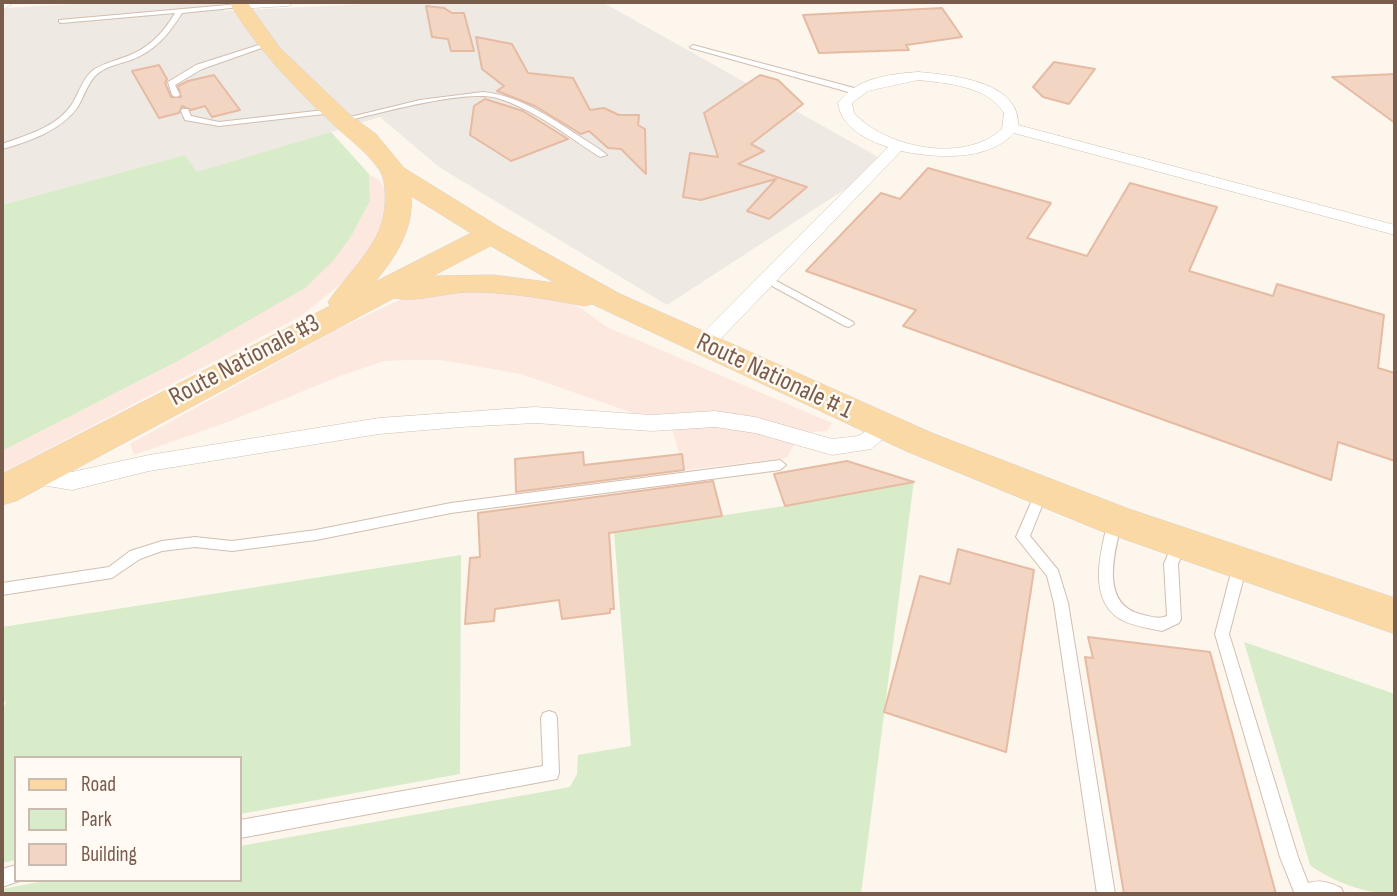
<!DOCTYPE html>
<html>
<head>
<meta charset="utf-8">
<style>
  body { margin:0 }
  #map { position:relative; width:1397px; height:896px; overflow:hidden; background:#fdf6ec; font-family:"Sofia Sans Condensed",sans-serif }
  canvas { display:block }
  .frame { position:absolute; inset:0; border:4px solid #7a5c4d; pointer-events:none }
  .legend { position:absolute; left:14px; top:756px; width:228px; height:126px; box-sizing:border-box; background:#fffaf3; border:2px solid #cabbb1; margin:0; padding:9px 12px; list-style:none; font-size:21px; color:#7a5c4d }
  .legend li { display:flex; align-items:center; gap:14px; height:35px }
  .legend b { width:35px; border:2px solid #cabbb1 }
</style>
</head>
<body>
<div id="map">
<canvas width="1397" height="896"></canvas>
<div class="frame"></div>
<ul class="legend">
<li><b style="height:9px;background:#fbd9a5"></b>Road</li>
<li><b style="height:19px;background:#d8ecc9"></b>Park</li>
<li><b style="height:19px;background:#f3d5c3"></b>Building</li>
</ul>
</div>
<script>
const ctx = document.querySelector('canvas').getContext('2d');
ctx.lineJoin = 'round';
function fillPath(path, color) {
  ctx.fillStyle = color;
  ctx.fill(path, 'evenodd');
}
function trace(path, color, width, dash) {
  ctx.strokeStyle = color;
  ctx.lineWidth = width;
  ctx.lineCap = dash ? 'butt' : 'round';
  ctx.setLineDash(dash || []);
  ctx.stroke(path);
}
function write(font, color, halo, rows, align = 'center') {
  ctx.font = font + ' "Sofia Sans Condensed",sans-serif';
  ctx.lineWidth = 5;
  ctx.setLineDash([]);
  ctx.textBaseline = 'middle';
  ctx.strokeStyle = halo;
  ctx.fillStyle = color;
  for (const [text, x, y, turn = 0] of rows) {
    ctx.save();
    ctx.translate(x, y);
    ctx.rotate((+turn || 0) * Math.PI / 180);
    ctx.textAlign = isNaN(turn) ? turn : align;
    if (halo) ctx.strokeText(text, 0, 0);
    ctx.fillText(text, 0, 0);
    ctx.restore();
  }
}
const commercial = new Path2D(`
  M369,174L379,180L387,192L386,211L365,259L352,275L301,316L2,473V451L178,361L233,328L352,235L370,201Z
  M446,289L550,295L581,308L607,327L832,423L827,431L800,433L787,458L684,470L668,415L633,413L521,374L440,360H411L384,361L340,376L228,422L134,455L130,444L336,330L408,296Z`);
const industrial = new Path2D(`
  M105,2H219L224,11L406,2H602L887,162L667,305L439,167L380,117L197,173L185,155L2,205V11L6,8Z`);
const green = new Path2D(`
  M331,132L369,174L370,201L352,235L333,261L305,288L178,361L2,451V205L185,155L197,172Z
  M914,480L861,894H2V889L50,880H240V846L570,787L577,774L578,755L631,746L614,532L817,501Z
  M461,555L460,774L240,814V758H16V860L2,863V712L6,702L2,700V627Z
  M1244,642L1395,694V894C1367,894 1333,882 1310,865Z`);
const building = new Path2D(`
  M426,6L444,8L452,13H464L474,51H451L448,39L432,37Z
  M942,8L962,37L906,45L909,50L819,53L803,15Z
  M476,37L512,44L528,73L573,78L590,110L604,108L619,115H639L638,125L645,129L646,174L621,149L608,148L589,131L581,134L535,106L497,91L504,86L482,69Z
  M1054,62L1095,69L1069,104L1043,97L1033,87Z
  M159,65L167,79L165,83L171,97H181L178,86L188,81L214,75L240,110L212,117L205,106L191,110L182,106L179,113L159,118L132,71Z
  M1395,74V123L1332,77Z
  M760,75L778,80L803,104L751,144L764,151L738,164L807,187L769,219L747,211L776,179L701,200L683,197L690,153L718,157L704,113Z
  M485,99L523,111L568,139L511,161L470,135L474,106Z
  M928,168L1051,203L1027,238L1087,256L1130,183L1217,207L1189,271L1273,296L1277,284L1384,315L1378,368L1395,373V461L1338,442L1331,480L903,326L916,310L806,271L881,193L900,199Z
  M583,452L584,465L682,454L684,470L516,492L515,459Z
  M847,461L914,482L785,506L774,474Z
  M713,481L722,516L609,533L614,609H610V613L562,619L559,600L495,609L494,621L465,624L470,558L480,557L478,513Z
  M958,549L1034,570L1006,752L884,712L920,576L950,584Z
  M1088,637L1210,652L1276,894H1124L1085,657L1093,658Z`);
const service = new Path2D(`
  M239,4L242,6L241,7L182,13C169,34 155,51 131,60C119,64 106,66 96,75C87,84 84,97 77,108C60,131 28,142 2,149V144C27,135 57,127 72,104C79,93 82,80 92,71C101,64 112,62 122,58C147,50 162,35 175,13L61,23L59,22V20Z
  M268,42L271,44L270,45L202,69L175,85L180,95L176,97L172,95L168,82L196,65Z
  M693,45L858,89L859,91L852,93L691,48L690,47Z
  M483,92C518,95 550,117 579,136C588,142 599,148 607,155L600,157C567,136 534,109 497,98C464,89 377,114 342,122L338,120L420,100Z
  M182,109H188L191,116L219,122L333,109L337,111L333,113L219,126L185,120L181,111Z
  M767,276L853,322L854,324L849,327L845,326L763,281V277Z
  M780,460L786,465L780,470L451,513L316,540L232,551L195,547L162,551L140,559L112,578L2,595V583L109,567L130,551L162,541L195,537L232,541L316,530L451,503Z
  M1042,486L1047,488L1048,491L1030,536L1058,570L1068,603L1115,894H1097L1054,603L1047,576L1016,537L1036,491L1037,488Z
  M1115,516L1120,517L1122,521C1115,550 1099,603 1140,614C1149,616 1158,620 1167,616L1164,564L1175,538L1180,537L1185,538L1187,542L1178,564L1181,619L1179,623L1162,631C1148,628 1132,626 1120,619C1087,598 1101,551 1108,521L1110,517Z
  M1240,559L1245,561L1247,565L1229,634L1298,857L1308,883C1321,879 1330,883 1341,888L1344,894H1293L1294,892L1280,857L1215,634L1233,565L1235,561Z
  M549,711L555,713L557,718L559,773L557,779L240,838V820L543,766L541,718L543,713Z
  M16,865V880H22L2,887V869Z`);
const minor = new Path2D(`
  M2,2H14L2,10Z
  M239,2H294L288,6L235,9L233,6Z
  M918,72C951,75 1020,81 1018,125L1395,225V235L1014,133C988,162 935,158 901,151L710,350H696L693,345L696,340L888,147C866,140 841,127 838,103C856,78 889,74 918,72ZM918,80C946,83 988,86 1004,113L1002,129C964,164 886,148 854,113L852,103L868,91Z
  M535,407L652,415L715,411L755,417L832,439L858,436L885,420L893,422L896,428L871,449L832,455L755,433L715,427L652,431L535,423L461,427L379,434L149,471L72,490L23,482L19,476L23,470L31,467L72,472L149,455L379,418Z`);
const primary = new Path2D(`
  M229,2H247L280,48L350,115L376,134L404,168L501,228L620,294L932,433L1129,509L1395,598V634L1101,531L906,451L592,304L585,306C547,299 509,292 470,292C446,292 417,303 394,298L16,501L2,505V474L330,306L328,302C347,274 374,252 383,218C386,207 387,182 380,171C367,151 348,139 332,123C293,86 256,48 229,2ZM411,196L471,233L375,282C395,257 414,230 411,196ZM491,246L555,283L494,275L433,276Z`);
const streetNames = [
  ["Route Nationale #3",245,361,-28],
  ["Route Nationale # 1",774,377,25]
];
fillPath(commercial, '#fde8e0');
fillPath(industrial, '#efe9e4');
fillPath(green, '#d8ecc9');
fillPath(building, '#f3d5c3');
trace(building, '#e6bba3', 2);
trace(service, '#d1beb0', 2);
trace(minor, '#d1beb0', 1);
trace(primary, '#dad1cd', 1);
fillPath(service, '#fff');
fillPath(minor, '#fff');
fillPath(primary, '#fbd9a5');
write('26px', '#7a5c4d', '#fffaf3', streetNames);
</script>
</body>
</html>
